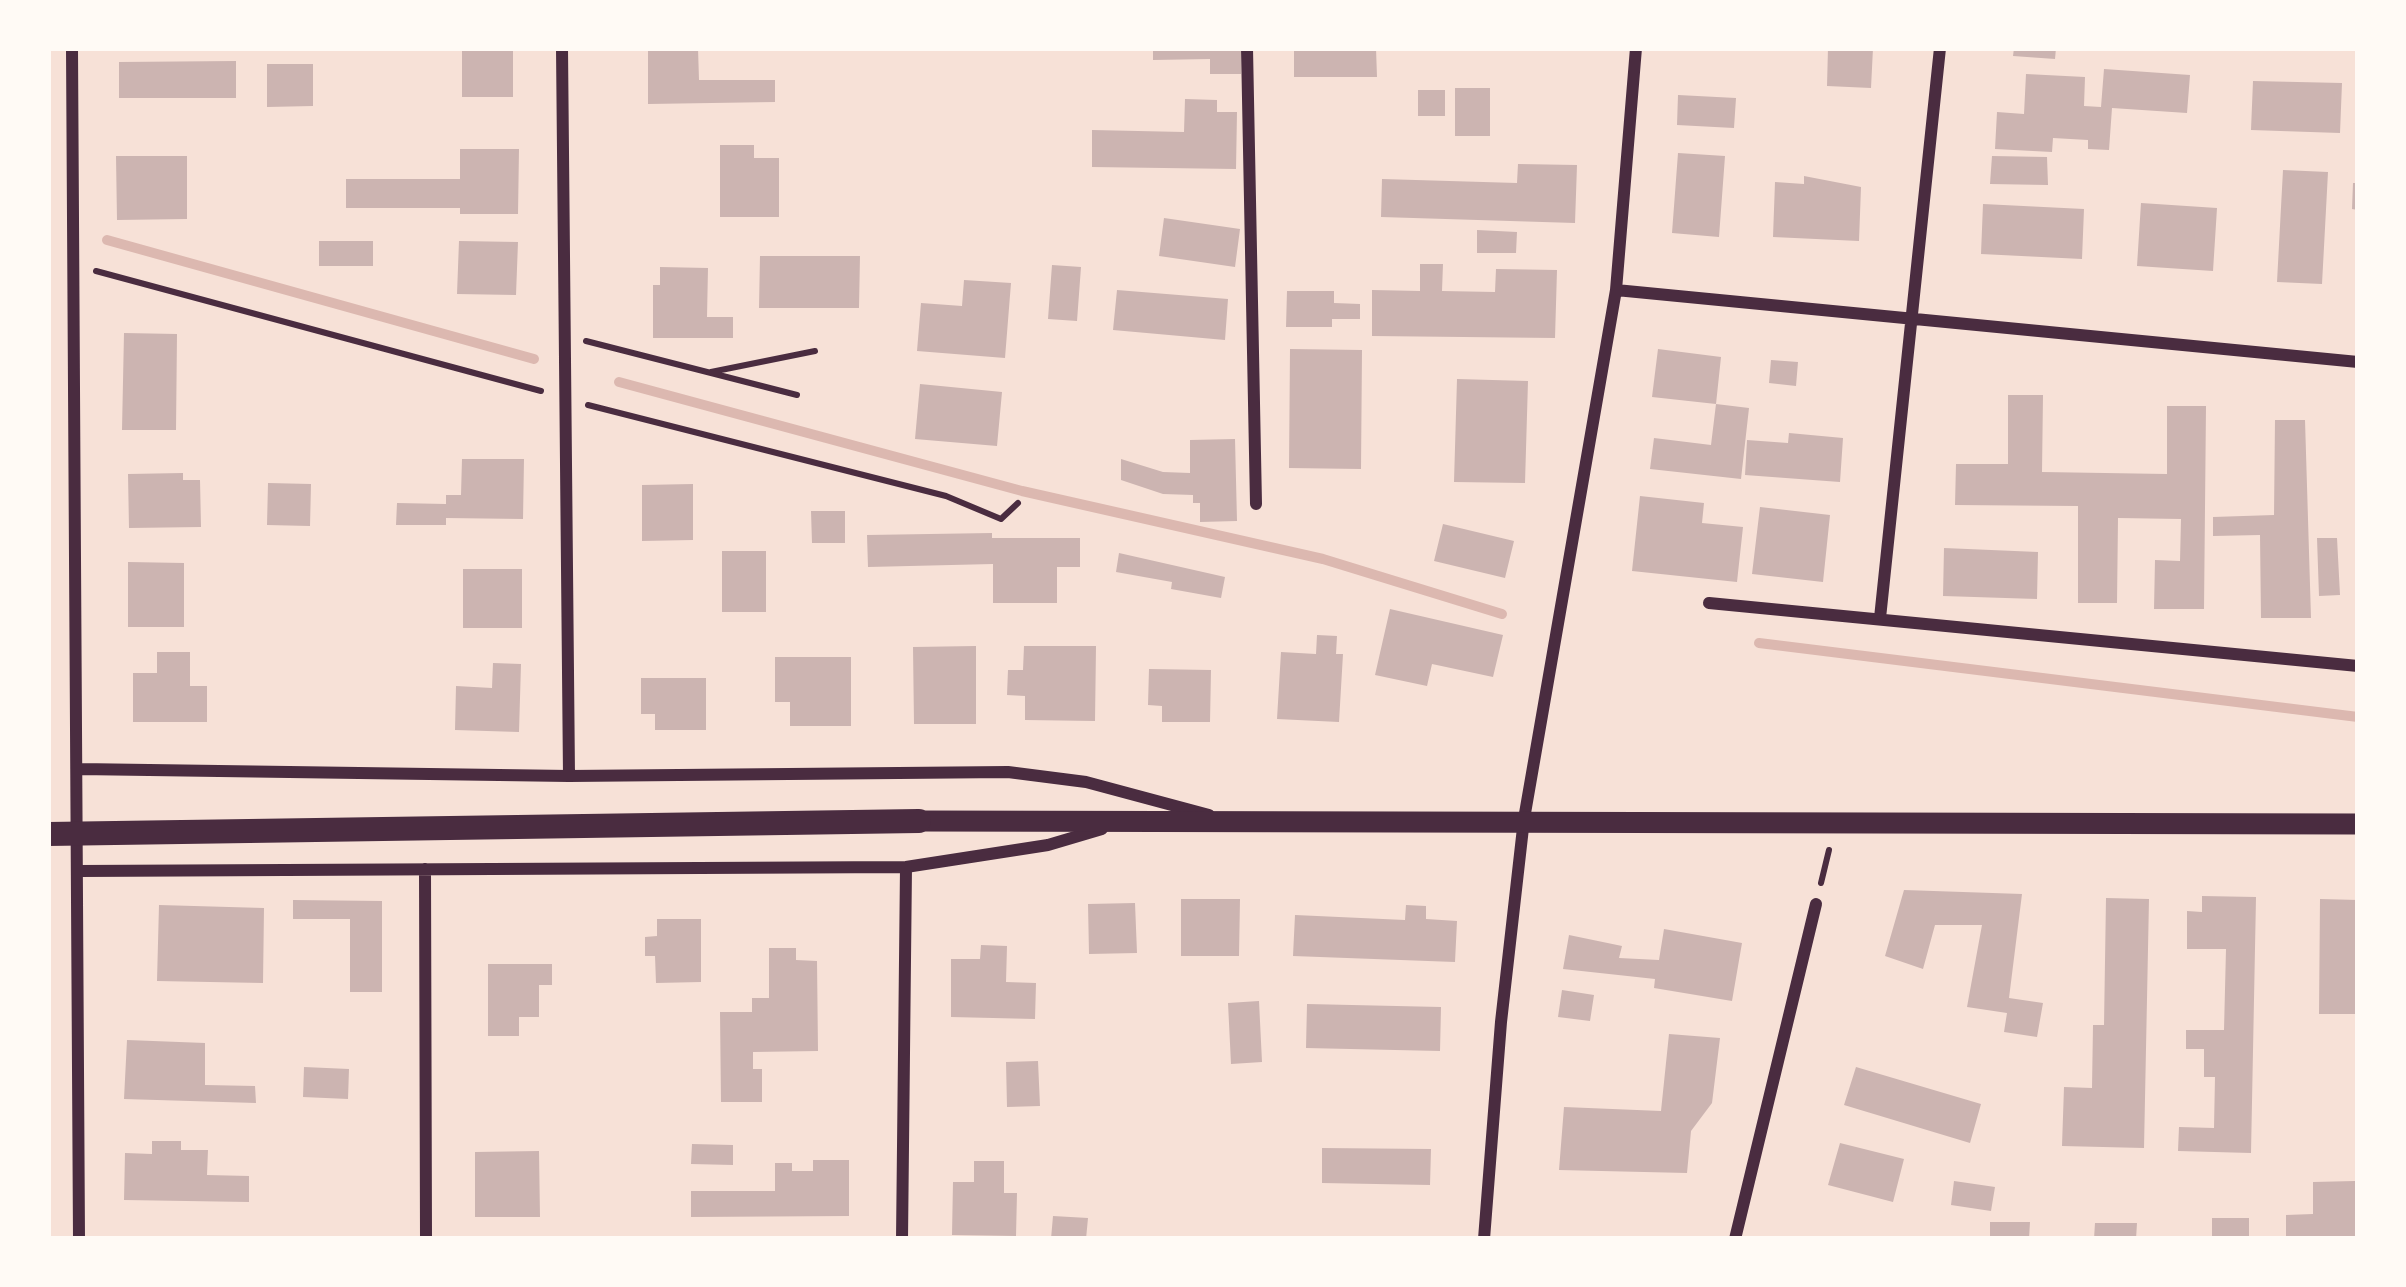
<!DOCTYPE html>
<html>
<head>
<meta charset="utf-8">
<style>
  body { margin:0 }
  #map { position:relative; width:2406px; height:1287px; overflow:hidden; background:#f7e1d7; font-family:Literata,serif }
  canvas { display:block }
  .frame { position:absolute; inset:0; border:51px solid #fffaf5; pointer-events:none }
</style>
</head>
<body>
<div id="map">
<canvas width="2406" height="1287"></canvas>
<div class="frame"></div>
</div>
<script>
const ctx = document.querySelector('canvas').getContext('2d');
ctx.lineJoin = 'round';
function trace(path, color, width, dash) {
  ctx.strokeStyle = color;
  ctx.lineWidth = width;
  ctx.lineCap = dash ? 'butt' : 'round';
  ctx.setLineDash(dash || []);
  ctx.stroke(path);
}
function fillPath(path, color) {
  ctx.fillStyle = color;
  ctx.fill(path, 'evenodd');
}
const stream = new Path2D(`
  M107,240L534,359
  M619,382L1022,491L1323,559L1502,614
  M1759,643L2358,717`);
const building = new Path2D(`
  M462,48H513V97H462Z
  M698,48L699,80H775V102L648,104V50Z
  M1153,48H1241V74H1210V59L1153,60Z
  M1294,48H1376L1377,77H1294Z
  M1828,48H1873L1871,88L1827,86Z
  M2014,48H2056L2055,59L2013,56Z
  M236,61V98H119V62Z
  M267,64H313V106L267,107Z
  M2104,69L2190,75L2187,113L2112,108L2109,150L2088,149V140L2053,138L2052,152L1995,149L1997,112L2024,114L2026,74L2085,77L2084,106L2101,107Z
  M2253,81L2342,83L2340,133L2251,130Z
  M1455,88H1490V136H1455Z
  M1418,90H1445V116H1418Z
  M1678,95L1736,98L1734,128L1677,125Z
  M1185,99L1217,100V112H1237L1236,169L1092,167V130L1184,132Z
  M720,145H754V158H779V217H720Z
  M460,149H519L518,214H460V208H346V179H460Z
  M1678,153L1725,156L1719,237L1672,233Z
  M116,156H187V219L117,220Z
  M1992,156L2047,157L2048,185L1990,184Z
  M1518,164L1577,165L1575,223L1381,217L1382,179L1517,183Z
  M2283,170L2328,172L2322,284L2277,282Z
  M1804,176L1861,187L1859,241L1773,237L1775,182L1804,184Z
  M2353,183H2358V210L2352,209Z
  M2141,203L2217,208L2213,271L2137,266Z
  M1983,204L2084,209L2082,259L1981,254Z
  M1164,218L1240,229L1235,267L1159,256Z
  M1477,230L1517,232L1516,253H1477Z
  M319,241H373V266H319Z
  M459,241L518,242L516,295L457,294Z
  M760,256H860L859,308H759Z
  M1420,264H1443L1442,291L1495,292L1496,269L1557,270L1555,338L1372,336V290L1420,291Z
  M1052,265L1081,267L1077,321L1048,319Z
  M660,267L708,268L707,317H733V338H653V285H660Z
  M964,280L1011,283L1005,358L917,351L921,303L962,306Z
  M1117,290L1228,299L1225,340L1113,330Z
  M1287,291H1334V303L1360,304V319H1332V327H1286Z
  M124,333L177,334L176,430H122Z
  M1290,349L1362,350L1361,469L1289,468Z
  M1658,349L1721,357L1716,404L1652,397Z
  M1771,360L1798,362L1796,386L1769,383Z
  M1457,379L1528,381L1525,483L1454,482Z
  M920,384L1002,392L997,446L915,439Z
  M2008,395H2043L2042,472L2167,474V406H2206L2204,609H2154L2155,560L2180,561L2181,519L2118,518L2117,603H2078V506L1955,505L1956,464H2008Z
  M1716,404L1749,408L1741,479L1650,469L1654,438L1711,445Z
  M2275,420H2305L2311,618H2261L2260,535L2213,536V517L2274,515Z
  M1789,433L1843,438L1840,482L1745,475L1747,440L1788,443Z
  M1235,439L1237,521L1200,522V503H1193V495L1163,494L1121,480V459L1163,472L1190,473V440Z
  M462,459H524L523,519L446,518V525H396L397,503L446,504V495H461Z
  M183,473V480H200L201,527L129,528L128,474Z
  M268,483L311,484L310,526L267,525Z
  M693,484V540L642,541V485Z
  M1640,496L1704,503L1702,523L1743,527L1737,582L1632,571Z
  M1760,507L1830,515L1823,582L1752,574Z
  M811,511H845V543H812Z
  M1443,524L1514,541L1505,578L1434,561Z
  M992,533V538H1080V567H1057V603H993V564L868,567L867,535Z
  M2317,538H2337L2340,595L2319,596Z
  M1944,548L2038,552L2037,599L1943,596Z
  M722,551H766V612H722Z
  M1119,553L1225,577L1221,598L1171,589L1172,582L1116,572Z
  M128,562L184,563V627H128Z
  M463,569H522V628H463Z
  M1390,609L1503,635L1493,677L1432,664L1427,686L1375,675Z
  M1317,635L1337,636L1336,654H1343L1339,722L1277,719L1281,652L1316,654Z
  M976,646V724H914L913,647Z
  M1024,646H1096L1095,721L1025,720V696L1007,695L1008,670H1023Z
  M157,652H190V686H207V722H133V673H157Z
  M775,657H851V726H790V702H775Z
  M493,663L521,664L519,732L455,730L456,686L492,688Z
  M1149,669L1211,670L1210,722H1162V706L1148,705Z
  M641,678H706V730H655V714H641Z
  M1904,890L2022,894L2009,998L2043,1003L2037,1037L2004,1032L2007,1013L1967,1007L1982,925H1935L1923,969L1885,956Z
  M2202,896L2256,897L2251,1153L2178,1151L2179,1127L2214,1128L2215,1077H2204V1049H2186V1030H2224L2226,949H2187V911L2202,912Z
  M2106,898L2149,899L2144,1148L2062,1146L2064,1087L2092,1088L2093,1025H2104Z
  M1181,899H1240L1239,956H1181Z
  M2320,899L2358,900V1014H2319Z
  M293,900L382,901V992H350V919H293Z
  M1135,903L1137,953L1089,954L1088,904Z
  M159,905L264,908L263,983L157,981Z
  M1406,905L1426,906V919L1457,921L1455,962L1293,956L1295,915L1405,920Z
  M657,919H701V982L656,983L655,956H645V937L657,936Z
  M1664,929L1742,943L1732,1001L1654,988L1655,979L1563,969L1569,935L1622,946L1619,958L1659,960Z
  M981,945L1007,946L1006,982L1036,983L1035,1019L951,1017V959H980Z
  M769,948H796V960L817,961L818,1051L753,1052V1069H762V1102H721L720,1012H752V998H769Z
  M488,964H552V985H539V1017H519V1036H488Z
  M1562,990L1594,995L1590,1021L1558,1017Z
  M1259,1001L1262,1062L1231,1064L1228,1003Z
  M1307,1004L1441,1007L1440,1051L1306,1048Z
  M1669,1034L1720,1038L1712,1103L1691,1131L1687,1173L1559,1170L1564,1107L1661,1111Z
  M127,1040L205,1043V1085L255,1086L256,1103L124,1099Z
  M1038,1061L1040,1106L1007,1107L1006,1062Z
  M304,1067L349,1069L348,1099L303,1097Z
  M1856,1067L1981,1104L1970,1143L1844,1105Z
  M152,1141H181V1150H208L207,1175L249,1176V1202L124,1200L125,1153L152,1154Z
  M1840,1143L1904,1159L1893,1202L1828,1185Z
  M692,1144L733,1145V1165L691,1164Z
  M1322,1148L1431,1149L1430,1185L1322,1183Z
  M539,1151L540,1217H475V1152Z
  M813,1160H849V1216L691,1217V1191H775V1163H792V1171H813Z
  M974,1161H1004V1193H1017L1016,1236L952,1235L953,1182H974Z
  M1954,1181L1995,1187L1991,1211L1951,1205Z
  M2355,1181L2356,1239H2286V1215L2313,1214V1182Z
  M1053,1216L1088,1218L1086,1239H1051Z
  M2212,1218H2249V1239H2212Z
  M1990,1222H2030L2029,1239H1990Z
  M2095,1223H2137L2136,1239H2094Z`);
const path = new Path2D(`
  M96,271L541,391
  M586,341L797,395
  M711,372L815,351
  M588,405L946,496L1001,519L1018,503
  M1821,883L1829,850`);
const minor = new Path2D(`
  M72,48L79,1239
  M562,48L569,776
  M1247,48L1256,504
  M1616,290L2358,362
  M1709,603L2358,666
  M1880,618L1940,48
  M79,769L569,776L1008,772L1086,782L1209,815
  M425,869L426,1239
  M79,871L906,867L1048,845L1102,829
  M902,1239L906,867
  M1484,1239L1501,1022L1524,819L1616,290L1636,48
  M1735,1239L1816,904`);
const tertiary = new Path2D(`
  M919,821L2358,824`);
const secondary = new Path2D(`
  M48,834L919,821`);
trace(stream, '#dcb8b0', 10);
fillPath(building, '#ccb4b1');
trace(path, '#4a2c40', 6);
trace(minor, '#4a2c40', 12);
trace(tertiary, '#4a2c40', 21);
trace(secondary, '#4a2c40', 24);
</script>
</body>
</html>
